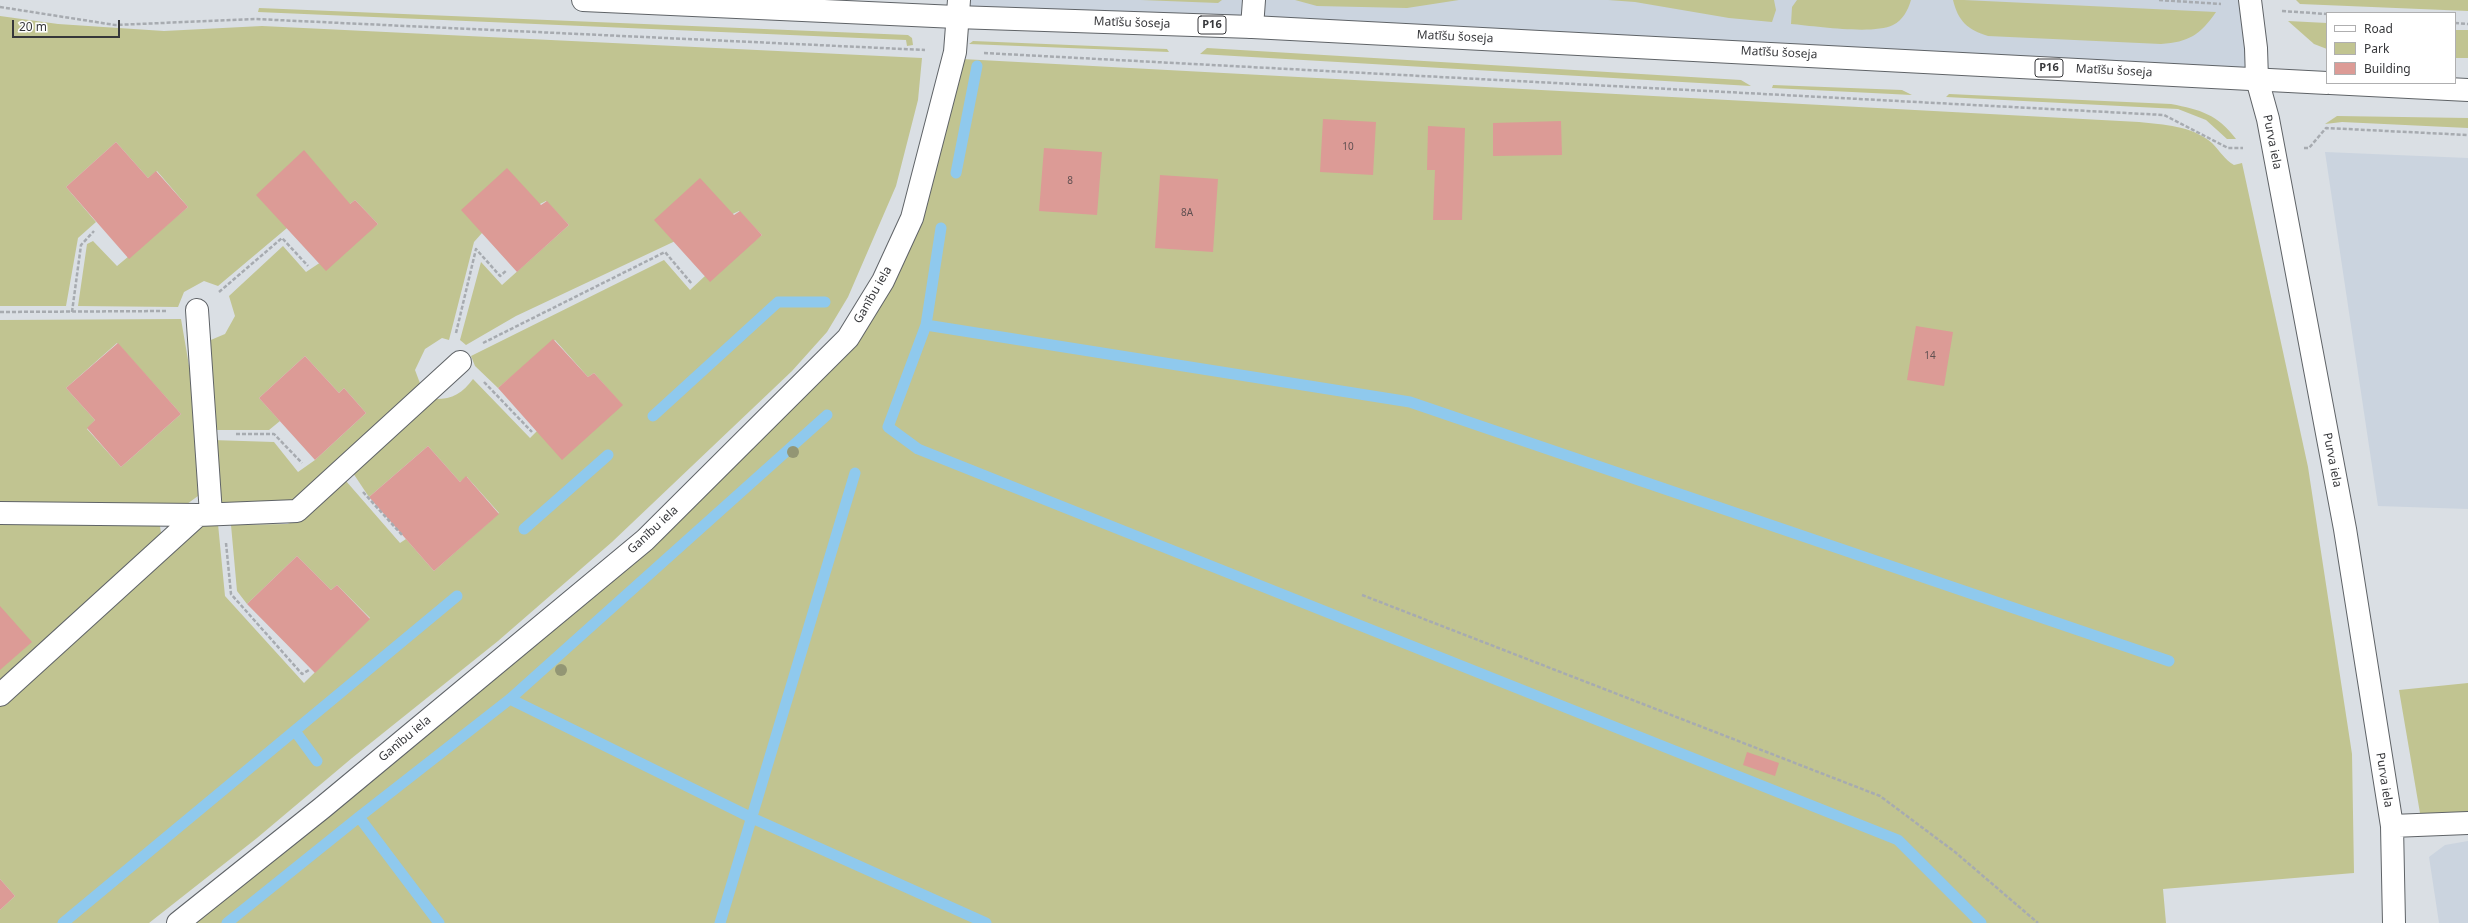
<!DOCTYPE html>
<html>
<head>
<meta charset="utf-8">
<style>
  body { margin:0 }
  #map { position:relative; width:2468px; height:923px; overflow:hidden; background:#dadfe4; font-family:"Noto Sans",sans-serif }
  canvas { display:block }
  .legend { position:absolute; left:2326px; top:12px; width:130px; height:72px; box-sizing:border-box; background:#fff; border:1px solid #afafb0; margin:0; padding:5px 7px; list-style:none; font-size:12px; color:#36373a }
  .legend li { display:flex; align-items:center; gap:8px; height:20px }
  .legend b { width:20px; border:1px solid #afafb0 }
  .scale { position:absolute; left:12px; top:20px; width:108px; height:18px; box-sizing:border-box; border:2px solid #36373a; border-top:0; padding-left:5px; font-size:12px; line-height:14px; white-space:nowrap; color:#36373a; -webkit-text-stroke:3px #fff; paint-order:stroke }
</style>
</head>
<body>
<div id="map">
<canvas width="2468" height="923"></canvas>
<ul class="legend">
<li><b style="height:5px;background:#fff"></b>Road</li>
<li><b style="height:11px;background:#c1c491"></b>Park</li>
<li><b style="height:11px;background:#dc9b96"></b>Building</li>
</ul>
<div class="scale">20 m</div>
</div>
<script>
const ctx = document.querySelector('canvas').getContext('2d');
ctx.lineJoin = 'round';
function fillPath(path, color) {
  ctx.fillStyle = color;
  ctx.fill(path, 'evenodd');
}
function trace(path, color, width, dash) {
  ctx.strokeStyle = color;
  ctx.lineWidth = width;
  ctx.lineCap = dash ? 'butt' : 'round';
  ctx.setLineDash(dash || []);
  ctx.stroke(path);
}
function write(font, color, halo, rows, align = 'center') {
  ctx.font = font + ' "Noto Sans",sans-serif';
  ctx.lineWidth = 3;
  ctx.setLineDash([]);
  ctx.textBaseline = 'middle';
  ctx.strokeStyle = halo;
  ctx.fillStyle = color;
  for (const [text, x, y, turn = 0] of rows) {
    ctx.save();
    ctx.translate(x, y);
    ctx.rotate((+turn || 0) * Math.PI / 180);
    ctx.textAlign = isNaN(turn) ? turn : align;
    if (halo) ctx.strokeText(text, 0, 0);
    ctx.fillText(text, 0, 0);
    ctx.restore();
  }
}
const built = new Path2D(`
  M960,0H2250L2257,79L956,17Z
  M2325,152L2468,158V509L2378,506Z
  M2468,841V923H2439L2429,857L2445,845Z`);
const green = new Path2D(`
  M1141,0H1222L1218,3Z
  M1295,0H1459L1407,8L1317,6Z
  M1608,0H1774L1776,10L1772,22L1729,18L1635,2Z
  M1797,0H1911C1908,10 1903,20 1893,25C1873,35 1815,26 1791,24L1792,7Z
  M1953,0H1964L2216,12C2200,35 2189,42 2161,44L1988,36C1968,30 1958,21 1953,0Z
  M2296,0H2468V11L2300,4Z
  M259,8L908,35L912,38L913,45L907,46L906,40L258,12Z
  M0,16L58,24L164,31L262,26L922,58L918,100L896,186L848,297L827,332L792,371L612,542L498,641L352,758L257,838L149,923H0V910L15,896L0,879V700L198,523L218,524L225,596L304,683L370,618L337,585L331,590L297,556L247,604L237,591L231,525L287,524L304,518L346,481L400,543L406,539L434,571L499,513L467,477L460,482L428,446L369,497L353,473L432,399C451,400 462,394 473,379L530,438L537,431L622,405L594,373L588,377L555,340L498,388L475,366L471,356L664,260L690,290L705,276L762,235L739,211L516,316L466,345L460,340L481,262L502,285L569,225L546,201L482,233L474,242L449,340L442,338L425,349L415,370L421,386L293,502L233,507L219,501L212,440L274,442L298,472L315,460L366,413L344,388L339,393L305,356L259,398L280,421L269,430H211L206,342L225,334L235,316L229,296L283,246L306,272L378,224L355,200L350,204L287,228L218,286L204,281L184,292L178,307L78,306L87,244L93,241L117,266L188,207L157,171L148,178L116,142L66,187L96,222L78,238L66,306H0Z
  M2288,21L2327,23V49L2314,44Z
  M2455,30H2468V58H2455Z
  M973,41L1167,49L1169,52L969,44Z
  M1207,48L1741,80L1751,86L1200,54Z
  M962,59L2139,122C2164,125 2191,125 2212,143C2220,151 2224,159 2234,165L2242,163L2308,467L2352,754L2354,873L2163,889L2166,923H194L492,677L863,332Z
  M1773,85L1902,90L1912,95L1772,88Z
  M1949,94L2171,104C2201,110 2217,114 2236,139H2227L2206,120L2178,109L1946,97Z
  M2337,116L2468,118V128L2342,122L2325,124Z
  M181,319L193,389L198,496L187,504L0,505V320ZM117,343L181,414L121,467L87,429L95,420L66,388Z
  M0,524H154L160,526L161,533L155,542L0,684Z
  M2468,683V817L2421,819L2399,690Z`);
const stream = new Path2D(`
  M956,173L977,66
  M941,228L926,325L888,427L918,449L1898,840L1981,923
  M926,325L1410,402L2169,661
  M653,416L778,302H825
  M524,529L608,455
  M510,699L752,818L986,923
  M295,731L317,761
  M359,817L439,923
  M63,923L457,596
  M227,923L359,817L510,699L827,415
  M720,923L855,473`);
const building = new Path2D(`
  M1323,119L1376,122L1373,175L1320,172Z
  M1561,121L1562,155L1493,156V123Z
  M1428,126L1465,128L1462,220H1433L1435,170H1427Z
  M116,142L148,178L156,171L188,207L129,259L66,187Z
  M1044,148L1102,152L1097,215L1039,211Z
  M304,150L350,204L355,200L378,224L326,271L256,195Z
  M507,168L541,205L547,201L569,225L517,272L461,210Z
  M1160,175L1218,179L1213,252L1155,248Z
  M700,178L734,215L740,211L762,235L710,282L654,220Z
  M1916,326L1953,332L1944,386L1907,380Z
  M553,339L588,377L594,373L623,405L562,460L498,388Z
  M118,343L181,414L121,467L87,428L95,420L66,388Z
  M305,356L339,393L344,388L366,413L315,460L259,398Z
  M428,446L460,482L466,476L499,514L434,571L369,497Z
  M297,556L331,590L337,585L370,619L315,673L247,604Z
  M0,606L32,642L0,670Z
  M1747,752L1779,763L1775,776L1743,765Z
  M0,879L15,896L0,910Z`);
const path = new Path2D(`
  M2159,0L2221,4
  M0,7L115,25L255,19L925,50
  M2282,11L2327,14
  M2455,23L2468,24
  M984,53L2164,115L2228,148H2243
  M2304,148H2309L2326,128L2468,135
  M219,292L282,238L308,266
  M0,312L167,311
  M72,312L81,245L94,231
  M456,333L476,249L500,276L507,270
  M483,343L665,252L692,284
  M484,382L532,432
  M236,434H274L302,463
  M363,492L402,535
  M226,543L231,594L302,674L309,670
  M1362,595L1880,796L1955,852L2038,923`);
const minor = new Path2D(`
  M2250,0L2256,48L2257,79L2268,119L2345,529L2392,826L2394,923
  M1252,27L1254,0
  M197,310L211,514
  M0,513L198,515L297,511L460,362
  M0,695L198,515
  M2392,826L2468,823
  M178,923L322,808L645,540L848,338L883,281L912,218L955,52L959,0`);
const major = new Path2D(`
  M583,0L956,17L1252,27L2327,83
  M2330,83L2468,90`);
const trees = [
  [793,452],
  [561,670]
];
const numberNames = [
  ["10",1348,147],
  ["8",1070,181],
  ["8A",1187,213],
  ["14",1930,356]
];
const shields = [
  [1212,25,28],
  [2049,68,28]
];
const shieldNames = [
  ["P16",1212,25],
  ["P16",2049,68]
];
const streetNames = [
  ["Matīšu šoseja",1132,23,2],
  ["Matīšu šoseja",1455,37,3],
  ["Matīšu šoseja",1779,53,3],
  ["Matīšu šoseja",2114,71,3],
  ["Purva iela",2272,142,79],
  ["Ganību iela",873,295,-60],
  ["Purva iela",2332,460,79],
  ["Ganību iela",653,530,-43],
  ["Ganību iela",405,739,-40],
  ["Purva iela",2384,780,81]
];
fillPath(built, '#cbd4df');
fillPath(green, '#c1c491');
trace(stream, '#8fc9ed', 11);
fillPath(building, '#dc9b96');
trace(minor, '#5f6367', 24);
trace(major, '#5f6367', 24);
trace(path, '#a7abb0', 2.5, [4, 2]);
trace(minor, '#fff', 22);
trace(major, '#fff', 22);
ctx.fillStyle = '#939674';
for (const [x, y] of trees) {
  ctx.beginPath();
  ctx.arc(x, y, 6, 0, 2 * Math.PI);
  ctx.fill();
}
write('10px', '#605051', null, numberNames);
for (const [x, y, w] of shields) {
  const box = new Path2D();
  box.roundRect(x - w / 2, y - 9, w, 18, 3);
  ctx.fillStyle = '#fff';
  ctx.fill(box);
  trace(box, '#36373a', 1);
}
write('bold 11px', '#36373a', null, shieldNames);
write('12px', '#36373a', '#fff', streetNames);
</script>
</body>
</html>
